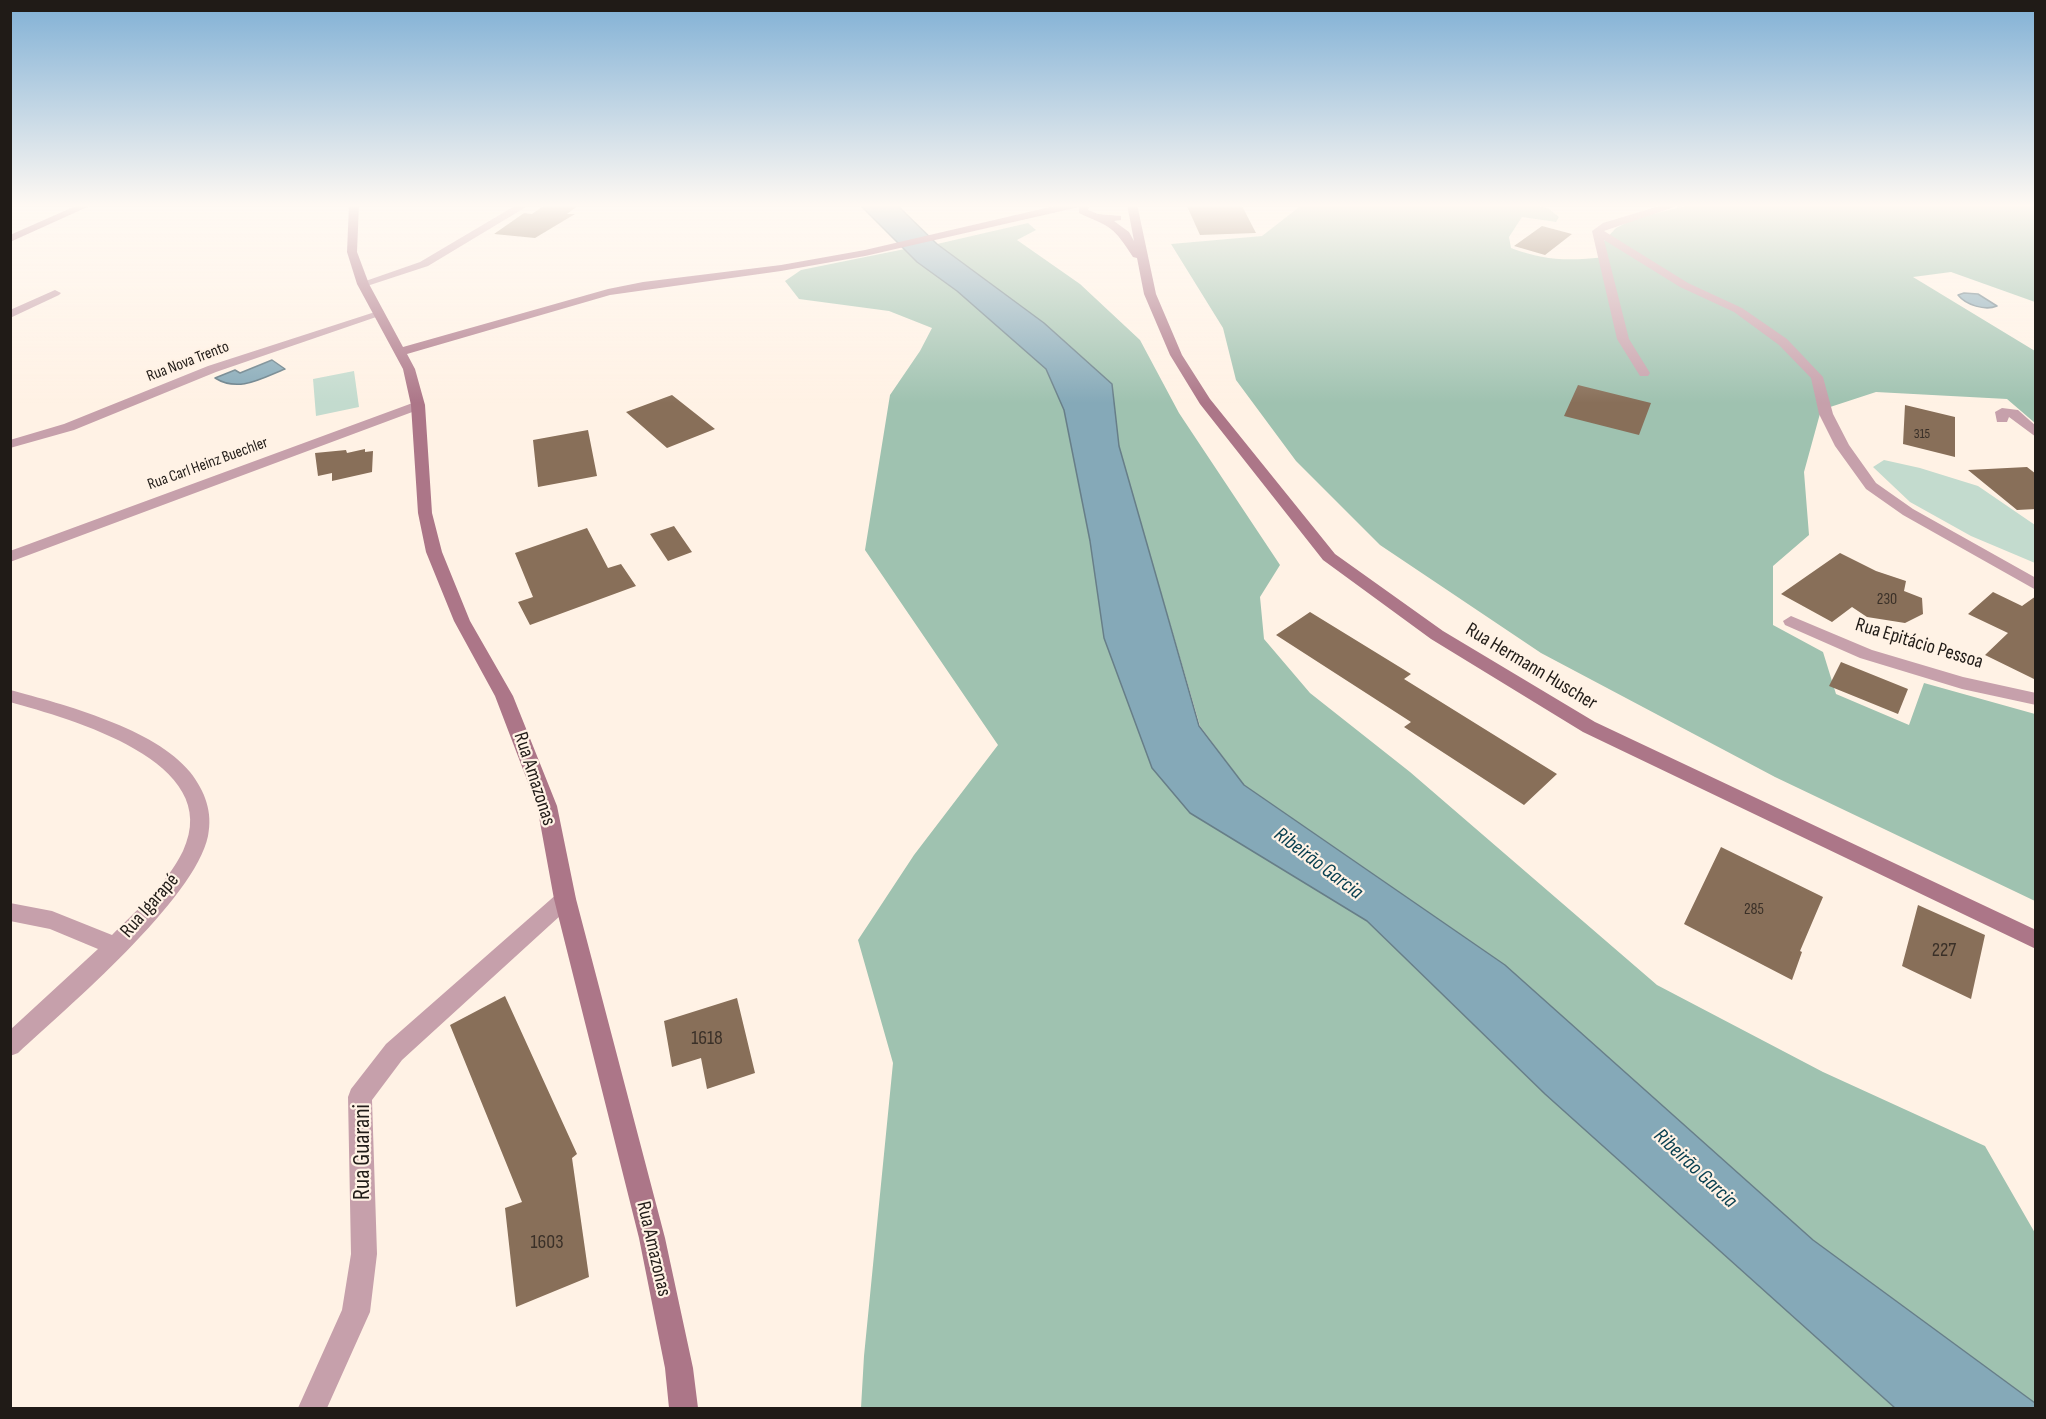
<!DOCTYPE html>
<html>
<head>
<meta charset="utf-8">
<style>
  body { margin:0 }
  #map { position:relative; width:2046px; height:1419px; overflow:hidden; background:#fff2e5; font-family:"Sofia Sans Condensed",sans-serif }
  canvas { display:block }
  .frame { position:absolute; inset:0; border:12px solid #201b17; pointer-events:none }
</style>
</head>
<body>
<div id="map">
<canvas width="2046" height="1419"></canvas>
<div class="frame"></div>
</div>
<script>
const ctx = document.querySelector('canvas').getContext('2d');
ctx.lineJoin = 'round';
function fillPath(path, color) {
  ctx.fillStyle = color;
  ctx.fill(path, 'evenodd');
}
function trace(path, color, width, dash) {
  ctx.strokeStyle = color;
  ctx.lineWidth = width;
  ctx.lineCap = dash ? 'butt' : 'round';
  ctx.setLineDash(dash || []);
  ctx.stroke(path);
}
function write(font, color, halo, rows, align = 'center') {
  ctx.font = font + ' "Sofia Sans Condensed",sans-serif';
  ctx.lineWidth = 4.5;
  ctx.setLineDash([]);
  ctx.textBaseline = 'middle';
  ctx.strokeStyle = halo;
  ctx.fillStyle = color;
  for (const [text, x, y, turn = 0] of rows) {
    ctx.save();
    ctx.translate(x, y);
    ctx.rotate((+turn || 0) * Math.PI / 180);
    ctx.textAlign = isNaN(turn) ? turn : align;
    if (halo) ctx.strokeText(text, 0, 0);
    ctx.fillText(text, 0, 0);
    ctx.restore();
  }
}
const green = new Path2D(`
  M354,371L359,407L316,416L313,379Z
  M1884,460L1920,468L1978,486L2035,525V563L1971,536L1910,502L1873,467Z`);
const forest = new Path2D(`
  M1303,204H1532L1549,209L1559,217L1556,222L1522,217L1509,237L1511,248C1546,261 1568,261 1605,257L1601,244L1616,228L1636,218L1694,204H2029L2035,207V302L1951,272L1913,277L2035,351V423L2007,399L1876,392L1821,410L1804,472L1809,535L1773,566V625L1823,652L1836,694L1909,725L1924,683L2035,714V901L1775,777L1541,653L1380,545L1296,461L1236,380L1223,328L1171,244L1262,236Z
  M1028,223L1036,230L1017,240L1080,284L1140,340L1179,413L1280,565L1260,597L1264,639L1310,693L1410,772L1657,985L1823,1072L1985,1146L2035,1233V1403L1813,1240L1505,965L1244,785L1200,726L1118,446L1112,384L1044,323L937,244Z
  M905,249L917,262L957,291L1046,369L1064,410L1090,541L1104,638L1190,813L1367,921L1545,1094L1895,1408H861L864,1356L893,1063L858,940L914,855L998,745L865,550L890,395L920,351L932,328L889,311L799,299L785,281L801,270Z`);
const water = new Path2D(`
  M859,204H896L937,244L1044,323L1112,384L1119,446L1199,726L1244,785L1505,965L1813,1240L2035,1403V1408H1895L1545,1094L1367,921L1190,813L1152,768L1104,638L1090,541L1064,410L1046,369L957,291L917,262Z
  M1964,293L1978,294L1997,306C1985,311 1966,305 1958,295Z
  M272,360L285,369C262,378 239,393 215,378L235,370L240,373Z`);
const building = new Path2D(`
  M546,204H580L567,214H575L535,238L494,234L524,213L532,214Z
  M1186,204H1241L1256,233L1200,235Z
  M1542,226L1572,234L1545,255L1514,246Z
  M1578,385L1651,403L1639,435L1564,416Z
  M672,395L715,429L667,448L626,412Z
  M1905,405L1955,417V457L1903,444Z
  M588,430L597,476L538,487L533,440Z
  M365,449V452L373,451L372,472L332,481V473L318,476L315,453L346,450L347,453Z
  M2027,467L2036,474V509L2017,510L1968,470Z
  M674,526L692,552L668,561L650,534Z
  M587,528L608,568L621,564L636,586L530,625L518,602L533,597L515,553Z
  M1840,553L1876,571L1906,581L1904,591L1922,598L1923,614L1905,623L1867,617L1852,607L1832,622L1781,594Z
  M1993,592L2022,606L2036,596V680L1985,655L2008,633L1968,614Z
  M1310,612L1411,674L1404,679L1557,774L1524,805L1404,727L1411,722L1276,635Z
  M1841,662L1908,689L1898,714L1829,686Z
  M1721,847L1823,897L1800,951L1802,952L1792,980L1684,924Z
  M1918,905L1985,935L1971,999L1902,966Z
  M505,996L577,1154L572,1158L589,1277L516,1307L505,1208L522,1202L450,1025Z
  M737,998L755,1073L707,1089L701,1058L672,1067L664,1021Z`);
const street = new Path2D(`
  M518,204H531L428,266L367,286L357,284L420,262Z
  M1666,204H1683L1604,231L1688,283L1742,308L1787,339L1823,377L1833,414L1849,445L1876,483L1913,509L2036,578V590L1903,515L1866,489L1835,446L1819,414L1811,378L1779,345L1734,312L1680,287L1604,240L1629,339L1650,373L1648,376H1640L1617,339L1592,231L1603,223Z
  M55,290L61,293L59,295L10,318V310Z
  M375,312L385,314L216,372L74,430L10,448V440L64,424L208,366Z
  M418,401L425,405L423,408L10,562V551Z
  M2002,408L2018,410L2036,426V437L2009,417L2007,422H1997L1995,412Z
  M1791,616L1872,650L1963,677L2036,693V705L1962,689L1860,658L1785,625L1783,621Z
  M10,690C63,704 156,729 190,772C205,791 213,812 208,836C195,899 68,1007 18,1053L10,1056V1030L98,949L50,929L10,921V903L52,911L112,935C137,910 167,884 183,851C226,761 70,719 10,702Z
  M565,890L572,893L576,899L572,905L402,1060L372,1100L377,1254L370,1312L327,1408H298L342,1310L351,1254L348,1097L351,1089L386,1044L558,893Z`);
const secondary = new Path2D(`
  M80,204H94L10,242V235Z
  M349,204H359L357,252L369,284L403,347L608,289L643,282L781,265L865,250L1063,204H1089L1088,210L1098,214L1121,216V220L1114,221L1129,232L1134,241L1127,204H1137L1156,294L1182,355L1210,399L1335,554L1443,631L1595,722L2036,930V949L1583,732L1431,639L1323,560L1200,404L1170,355L1144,294L1137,258L1133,257C1113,226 1112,228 1079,213V207L865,256L781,271L610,295L407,354L415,369L425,405L432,513L442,552L470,621L513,696L557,806L576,899L665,1238L693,1368L698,1408H669L665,1368L639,1238L554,899L537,806L495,696L454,621L426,552L418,513L411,405L403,369L357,284L347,252Z`);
const farNumbernames = [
  ["315",1922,434]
];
const farStreetnames = [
  ["Rua Nova Trento",188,362,-21],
  ["Rua Carl Heinz Buechler",208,464,-20]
];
const numberNames = [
  ["230",1887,600],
  ["285",1754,910]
];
const streetNames = [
  ["Rua Epitácio Pessoa",1919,644,17],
  ["Rua Hermann Huscher",1531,667,31],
  ["Rua Amazonas",534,779,72],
  ["Rua Igarapé",150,906,-49],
  ["Rua Amazonas",653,1249,77]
];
const nearNumbernames = [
  ["227",1944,951],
  ["1618",707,1039],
  ["1603",547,1243]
];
const waterNames = [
  ["Ribeirão Garcia",1318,864,37],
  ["Ribeirão Garcia",1695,1169,43]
];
const nearStreetnames = [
  ["Rua Guarani",363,1152,-90]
];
fillPath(green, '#c3dbce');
fillPath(forest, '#9fc2b0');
fillPath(water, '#85a9b8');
trace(water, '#677e88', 1.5);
fillPath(building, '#886f59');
fillPath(street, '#c6a0ab');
fillPath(secondary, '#ac7688');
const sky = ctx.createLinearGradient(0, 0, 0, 403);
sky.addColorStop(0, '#80b0d5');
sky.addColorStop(0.51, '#fff9f3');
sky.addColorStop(1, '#fff9f300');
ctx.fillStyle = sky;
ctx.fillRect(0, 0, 2046, 403);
write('14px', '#3a3028', null, farNumbernames);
write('16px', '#201b17', '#fff2e5', farStreetnames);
write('16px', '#3a3028', null, numberNames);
write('20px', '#201b17', '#fff2e5', streetNames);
write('20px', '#3a3028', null, nearNumbernames);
write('italic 21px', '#073e4f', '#fff2e5', waterNames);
write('24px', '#201b17', '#fff2e5', nearStreetnames);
</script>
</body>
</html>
